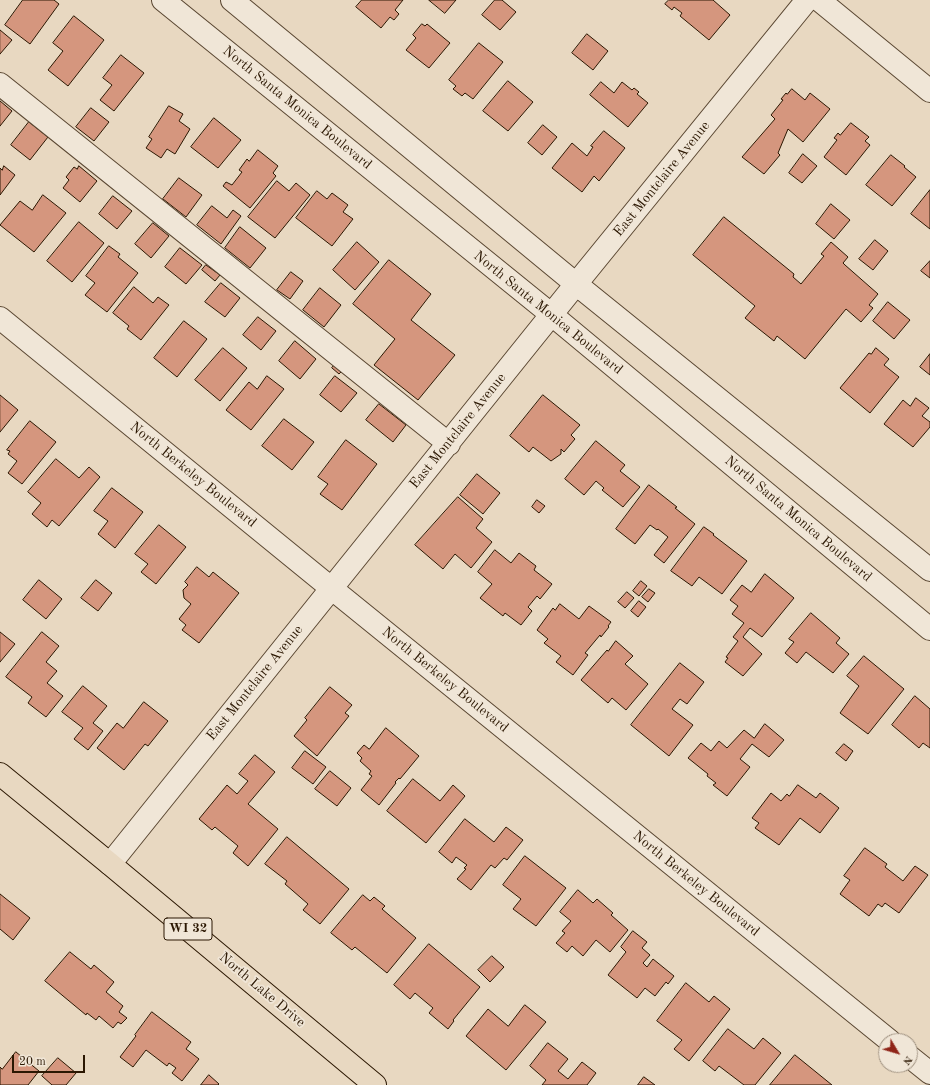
<!DOCTYPE html>
<html>
<head>
<meta charset="utf-8">
<style>
  body { margin:0 }
  #map { position:relative; width:930px; height:1085px; overflow:hidden; background:#e8d8c1; font-family:"Old Standard TT",serif }
  canvas { display:block }
  .north { position:absolute; left:878px; top:1033px; width:40px; height:40px; box-sizing:border-box; background:#f0e6d7; border:1px solid #a19382; border-radius:50%; rotate:128deg; font-size:11px; font-weight:700; line-height:16px; text-align:center; color:#2b1702 }
  .north::after { content:''; display:block; margin:auto; width:14px; height:18px; background:#8f2418; clip-path:polygon(50% 0,100% 100%,50% 72%,0 100%) }
  .scale { position:absolute; left:12px; top:1055px; width:73px; height:18px; box-sizing:border-box; border:2px solid #2b1702; border-top:0; padding-left:5px; font-size:12px; line-height:14px; white-space:nowrap; color:#2b1702; -webkit-text-stroke:3px #f0e6d7; paint-order:stroke }
</style>
</head>
<body>
<div id="map">
<canvas width="930" height="1085"></canvas>
<div class="north">N</div>
<div class="scale">20 m</div>
</div>
<script>
const ctx = document.querySelector('canvas').getContext('2d');
ctx.lineJoin = 'round';
function fillPath(path, color) {
  ctx.fillStyle = color;
  ctx.fill(path, 'evenodd');
}
function trace(path, color, width, dash) {
  ctx.strokeStyle = color;
  ctx.lineWidth = width;
  ctx.lineCap = dash ? 'butt' : 'round';
  ctx.setLineDash(dash || []);
  ctx.stroke(path);
}
function write(font, color, halo, rows, align = 'center') {
  ctx.font = font + ' "Old Standard TT",serif';
  ctx.lineWidth = 3.5;
  ctx.setLineDash([]);
  ctx.textBaseline = 'middle';
  ctx.strokeStyle = halo;
  ctx.fillStyle = color;
  for (const [text, x, y, turn = 0] of rows) {
    ctx.save();
    ctx.translate(x, y);
    ctx.rotate((+turn || 0) * Math.PI / 180);
    ctx.textAlign = isNaN(turn) ? turn : align;
    if (halo) ctx.strokeText(text, 0, 0);
    ctx.fillText(text, 0, 0);
    ctx.restore();
  }
}
const building = new Path2D(`
  M23,0H54L59,4L30,44L5,25Z
  M362,0H403L395,10L399,14L394,20L390,17L381,28L356,7Z
  M429,0H456L445,13Z
  M495,0H502L516,12L500,30L482,15Z
  M669,0H713L730,15L709,40L680,16L682,13L674,7L672,10L665,4Z
  M74,16L104,40L68,86L48,70L63,51L53,43Z
  M422,24L425,26L427,24L450,43L429,68L406,50L416,38L413,35Z
  M0,30L12,40L0,54Z
  M587,34L608,51L593,70L572,53Z
  M479,43L503,62L473,99L465,93L462,96L453,89L456,86L449,80Z
  M121,55L144,73L114,111L100,100L112,85L103,78Z
  M508,81L533,102L508,131L483,111Z
  M601,82L614,93L622,82L632,90L634,88L639,92L637,94L648,103L628,127L590,95Z
  M792,89L805,100L810,93L830,109L803,142L788,129L778,153L780,155L764,174L742,157L775,119L771,115L783,100L781,99L786,93L787,94Z
  M0,101L12,111L0,126Z
  M169,106L183,114L179,121L190,129L175,154L167,149L161,158L146,148L152,139L149,137Z
  M91,108L109,122L94,141L76,127Z
  M214,118L241,140L218,168L191,147Z
  M29,122L48,137L30,160L11,145Z
  M851,123L869,137L865,141L870,145L846,175L824,157L837,140L834,138L838,133L840,135Z
  M543,125L557,137L542,155L528,143Z
  M604,131L625,148L599,181L594,176L582,192L552,168L572,143L587,156L593,147L591,146Z
  M258,150L278,166L273,173L276,176L250,208L223,186L226,182L232,185L242,172L239,170L247,159L249,161Z
  M803,154L817,166L802,183L789,173Z
  M891,155L905,166L904,167L916,177L892,206L866,185Z
  M4,166L15,175L0,195V168L2,170Z
  M79,166L97,181L80,202L63,188L69,180L66,177L74,167L77,169Z
  M179,178L202,195L186,217L163,199Z
  M277,181L289,191L296,183L310,195L275,238L248,217Z
  M930,190V229L911,214Z
  M317,191L327,199L332,193L348,205L343,212L353,219L332,246L296,218Z
  M43,195L66,213L34,252L0,225L20,201L32,210Z
  M113,196L132,211L117,229L99,214Z
  M831,204L850,220L834,239L816,224Z
  M212,206L227,218L233,210L241,216L221,244L197,225Z
  M724,217L794,274L793,277L801,284L824,256L821,254L831,242L848,257L843,263L845,265L878,294L869,305L873,308L861,322L846,309L805,359L777,336L774,341L745,318L755,306L693,255Z
  M79,222L104,243L72,282L47,261Z
  M153,223L169,236L151,258L135,244Z
  M240,227L266,248L250,268L225,248Z
  M875,240L888,251L873,270L859,259Z
  M357,242L379,262L355,290L333,270Z
  M109,246L120,254L118,257L138,273L107,312L85,295L95,283L86,276Z
  M180,248L202,265L186,284L165,267Z
  M389,260L431,294L411,320L455,355L418,400L374,365L395,339L353,304Z
  M930,261V278L921,271Z
  M206,265L220,275L215,281L202,270Z
  M291,272L303,281L290,299L277,290Z
  M221,283L240,298L225,317L205,302Z
  M134,287L153,303L158,297L169,305L141,340L127,329L129,326L113,313Z
  M320,288L341,305L324,327L303,310Z
  M888,302L910,320L894,339L873,321Z
  M258,317L276,331L261,350L243,335Z
  M184,321L207,339L177,377L154,358Z
  M295,341L316,359L300,379L279,361Z
  M223,348L247,368L220,401L195,380Z
  M876,348L889,359L884,365L899,377L870,413L840,388L869,353L871,354Z
  M930,354V375L920,367Z
  M336,363L344,369L339,374L332,368Z
  M267,376L284,389L251,430L226,410L249,382L257,389Z
  M335,376L357,393L341,412L320,395Z
  M0,395L18,410L0,432Z
  M543,395L580,425L571,435L575,439L564,452L561,449V454L551,461L533,447L529,452L510,436Z
  M916,398L929,408L922,416L930,422V427L913,447L884,424L903,400L910,406Z
  M379,404L406,425L393,442L366,420Z
  M284,419L314,442L292,470L262,446Z
  M30,421L56,442L22,484L8,473L17,461L8,454L10,451L7,450Z
  M346,440L377,464L342,510L320,494L328,484L318,477Z
  M596,441L625,465L620,471L640,487L623,507L602,490L604,488L596,481L584,495L565,479Z
  M56,459L79,478L89,467L100,477L59,526L52,520L47,527L32,514L41,503L28,492Z
  M477,474L500,493L483,514L460,495Z
  M649,485L677,507L675,508L695,524L664,563L654,555L668,537L658,529L657,530L650,525L635,544L616,529Z
  M112,488L143,512L115,548L98,534L108,521L94,511Z
  M458,497L483,519L476,528L492,542L471,568L455,554L443,569L415,545Z
  M537,500L545,506L539,513L532,507Z
  M159,525L186,547L156,584L141,572L148,564L135,554Z
  M704,527L714,534L713,535L747,561L722,594L699,577L692,586L671,571Z
  M495,550L511,563L519,553L536,566L534,570L552,584L540,599L537,596L528,607L532,611L521,625L505,613L503,616L480,598L492,584L478,572Z
  M197,567L209,577L213,572L239,593L199,643L182,630L186,625L179,619L191,604L184,598L183,590L188,585L185,582Z
  M765,574L794,598L762,637L750,628L743,637L762,654L743,676L725,662L728,658L726,657L738,641L733,637L744,623L732,614L738,606L730,600L742,585L751,592Z
  M39,580L62,599L46,619L23,600Z
  M96,580L112,593L98,611L81,598Z
  M641,581L647,586L639,596L633,591Z
  M649,589L655,593L648,602L642,597Z
  M627,592L634,598L625,608L618,602Z
  M639,601L646,607L638,617L631,611Z
  M560,604L579,619L589,606L611,622L608,626L609,627L601,637L600,635L585,653L588,655L573,675L556,662L561,656L544,643L548,639L537,630L553,608L555,610Z
  M811,613L840,638L836,643L849,654L833,673L806,652L797,663L785,653L794,642L789,639Z
  M0,632L15,644L0,662Z
  M42,632L59,646L46,662L57,671L47,683L63,696L46,717L28,703L32,697L6,677Z
  M616,641L633,656L625,664L648,684L626,710L612,698L608,703L581,680L607,650L608,651Z
  M864,656L904,689L868,734L840,713L859,686L847,676Z
  M680,663L704,682L687,704L680,699L672,709L693,725L669,756L631,725Z
  M83,686L107,706L93,723L103,731L88,750L74,739L83,728L62,712Z
  M330,687L352,705L345,713L349,716L317,756L294,736L307,720L305,718Z
  M915,696L930,709V748L923,743L919,748L892,725Z
  M144,702L168,721L148,746L145,744L124,770L97,748L117,723L123,728Z
  M765,724L784,740L769,757L752,744L740,759L750,767L727,796L713,785L716,783L707,776L708,774L688,758L701,743L711,751L719,741L727,748L744,730L754,738Z
  M386,728L419,756L400,779L399,778L395,782L396,783L379,805L361,790L372,776L369,774L371,771L360,761L362,758L357,753L364,745L369,749Z
  M844,744L853,751L846,761L836,753Z
  M305,751L326,767L313,784L292,768Z
  M255,755L275,772L248,804L278,829L248,866L233,853L238,846L215,827L212,830L199,819L227,785L237,794L248,781L239,774Z
  M330,771L351,788L337,806L315,789Z
  M413,779L440,801L453,785L465,796L426,843L387,811Z
  M798,785L816,798L820,793L839,808L820,833L800,818L779,845L755,828L759,823L752,818L771,793L781,801L787,794L789,796Z
  M465,819L494,842L506,827L523,840L507,860L504,858L495,868L491,865L471,890L457,879L466,869L464,868L467,865L456,857L452,863L439,852Z
  M287,837L349,889L320,924L303,910L308,904L285,884L287,881L265,864Z
  M865,848L887,864L885,867L903,881L915,866L928,875L899,913L885,903L882,907L878,904L869,916L840,894L850,880L844,876Z
  M525,856L566,888L536,926L513,909L521,899L503,885Z
  M578,890L593,903L597,899L613,913L611,915L628,930L610,952L596,940L583,956L572,946L567,952L556,943L565,933L562,931L571,921L560,912Z
  M0,894L30,918L13,940L0,929Z
  M363,895L370,901L374,897L385,906L382,909L416,938L387,973L355,947L352,950L331,933Z
  M633,931L647,942L642,948L650,955L643,963L647,967L653,959L674,976L668,984L666,982L655,996L645,988L637,998L608,975L626,952L621,947Z
  M429,944L480,987L453,1020L454,1021L448,1029L429,1013L433,1008L415,993L410,999L394,985Z
  M70,952L91,969L94,965L114,982L106,992L123,1006L119,1012L127,1018L121,1024L118,1022L113,1028L99,1016L96,1020L87,1013L86,1015L45,981Z
  M492,956L504,967L490,982L478,970Z
  M686,983L709,1002L714,996L730,1009L689,1061L674,1049L682,1040L657,1021Z
  M525,1005L546,1022L506,1070L466,1036L488,1009L508,1026Z
  M152,1012L191,1042L186,1049L199,1059L182,1081L172,1073L176,1068L169,1063L167,1066L146,1050L133,1067L120,1057L136,1036L135,1035Z
  M728,1029L754,1049L763,1038L781,1053L755,1085H744L719,1066L715,1071L703,1061Z
  M548,1043L568,1059L558,1071L568,1079L582,1062L596,1073L587,1085H542L546,1080L530,1066Z
  M16,1052L39,1071L28,1085H0V1067L2,1069Z
  M795,1055L832,1085H770Z
  M58,1058L76,1073L66,1085H52L42,1076Z
  M209,1075L219,1084L218,1085H201Z
  M644,1077L655,1085H638Z`);
const minor = new Path2D(`
  M163,0L552,315L930,629
  M232,0L576,284L930,570
  M819,0L930,91
  M0,84L449,444
  M0,318L331,588L890,1041
  M110,864L576,284L807,0
  M910,1057L930,1073`);
const major = new Path2D(`
  M0,774L110,864L375,1085`);
const shields = [
  [188,929,48]
];
const shieldNames = [
  ["WI 32",188,929]
];
const streetNames = [
  ["North Santa Monica Boulevard",297,108,39],
  ["East Montclaire Avenue",662,179,-51],
  ["North Santa Monica Boulevard",548,313,39],
  ["East Montclaire Avenue",458,431,-51],
  ["North Berkeley Boulevard",193,475,39],
  ["North Santa Monica Boulevard",798,519,40],
  ["North Berkeley Boulevard",445,680,39],
  ["East Montclaire Avenue",255,683,-51],
  ["North Berkeley Boulevard",696,884,39],
  ["North Lake Drive",262,990,40]
];
fillPath(building, '#d5967e');
trace(building, '#2b1702', 1);
trace(minor, '#5a4732', 24);
trace(major, '#2b1702', 24);
trace(minor, '#f0e6d7', 22);
trace(major, '#e8d8c1', 22);
for (const [x, y, w] of shields) {
  const box = new Path2D();
  box.roundRect(x - w / 2, y - 11, w, 22, 3);
  ctx.fillStyle = '#f0e6d7';
  ctx.fill(box);
  trace(box, '#2b1702', 1);
}
write('bold 13px', '#2b1702', null, shieldNames);
write('14px', '#2b1702', '#f0e6d7', streetNames);
</script>
</body>
</html>
